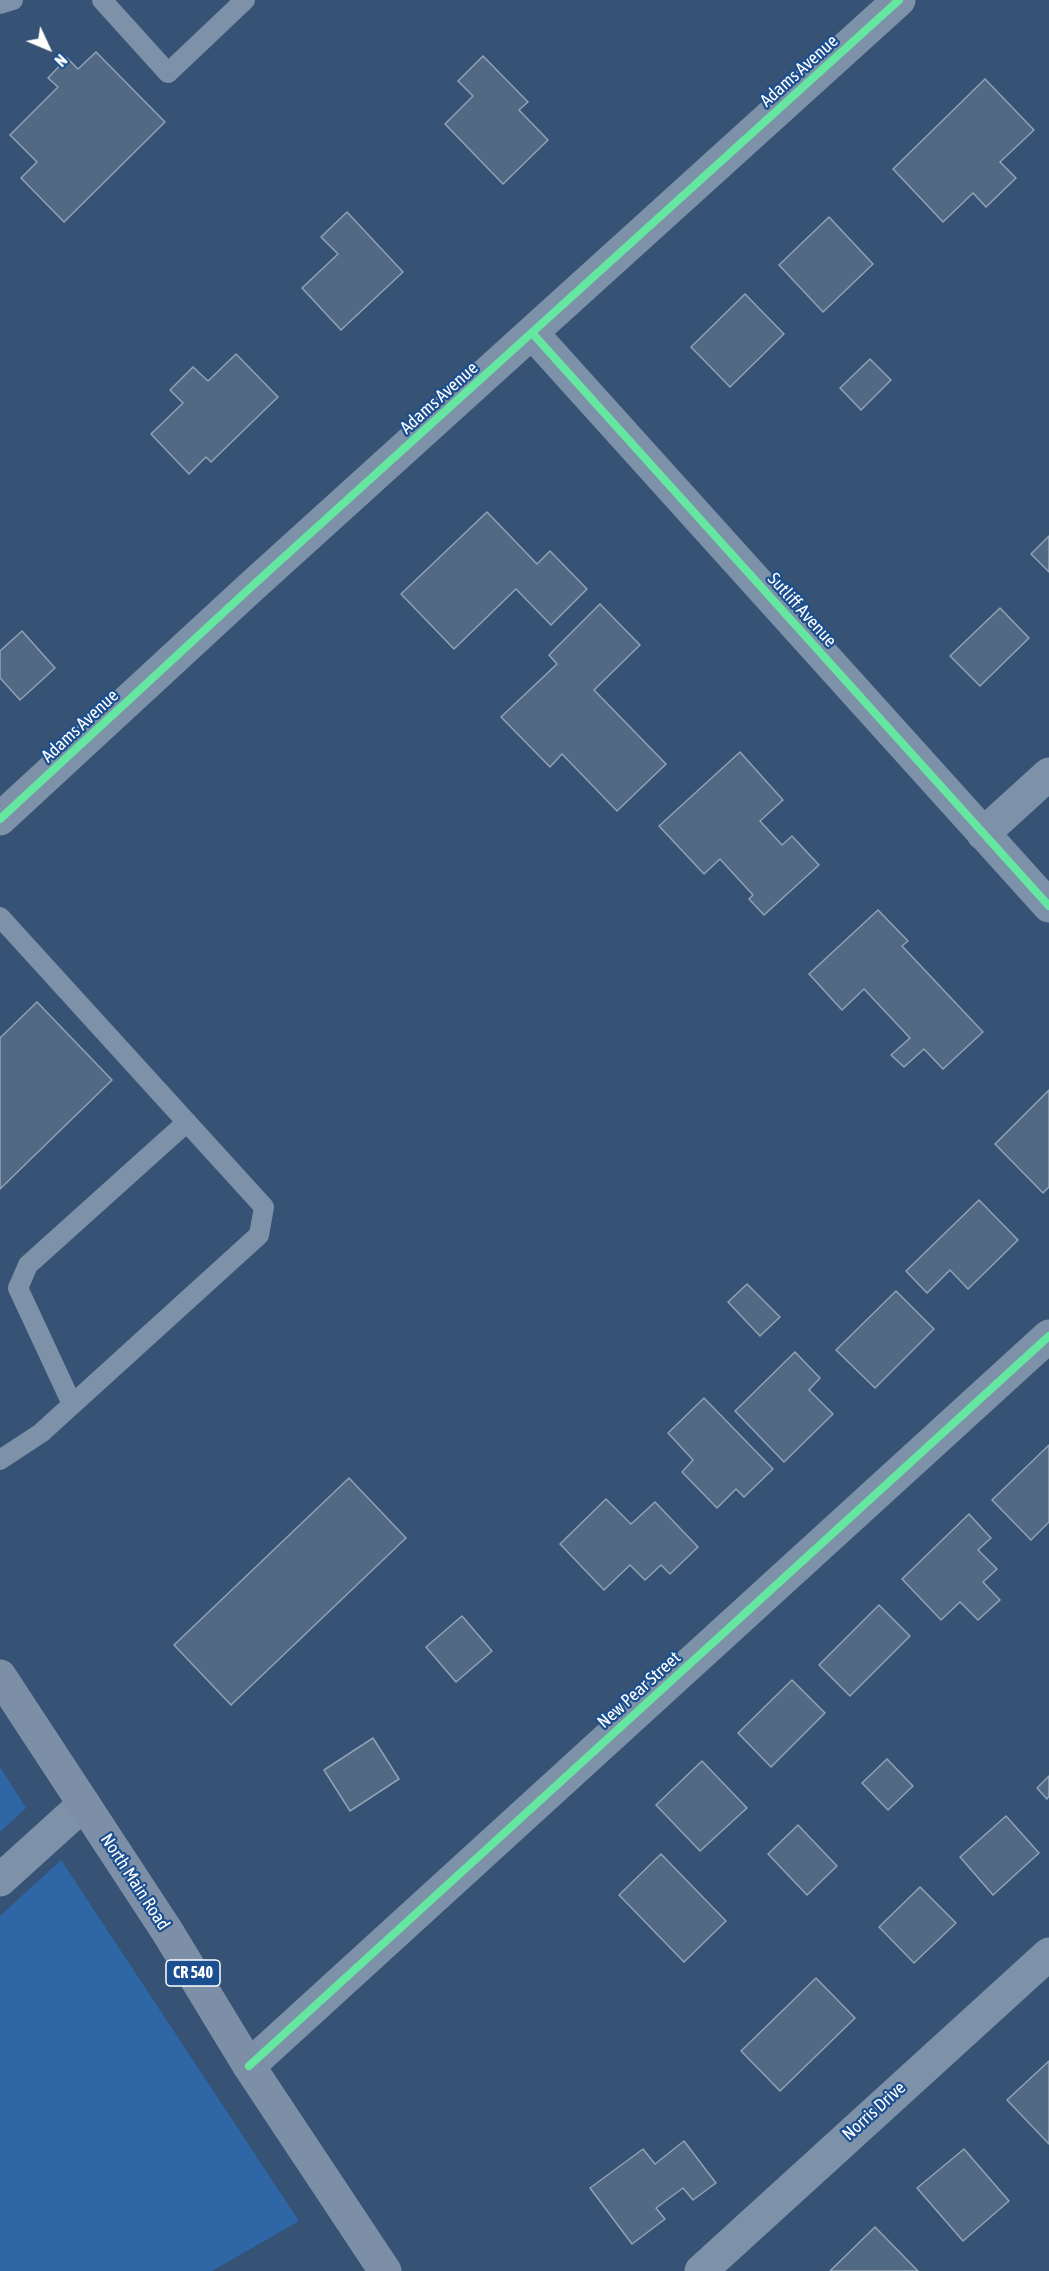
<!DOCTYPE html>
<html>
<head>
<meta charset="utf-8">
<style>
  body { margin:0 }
  #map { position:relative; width:1049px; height:2271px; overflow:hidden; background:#365274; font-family:"Asap Condensed",sans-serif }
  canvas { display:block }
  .north { position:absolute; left:18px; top:18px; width:60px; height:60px; -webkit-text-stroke:4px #1b4f8f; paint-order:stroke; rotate:134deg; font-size:16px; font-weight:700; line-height:24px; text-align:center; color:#fff }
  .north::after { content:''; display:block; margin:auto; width:21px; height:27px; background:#fff; clip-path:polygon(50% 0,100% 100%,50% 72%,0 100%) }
</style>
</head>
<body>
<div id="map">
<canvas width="1049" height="2271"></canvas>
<div class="north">N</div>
</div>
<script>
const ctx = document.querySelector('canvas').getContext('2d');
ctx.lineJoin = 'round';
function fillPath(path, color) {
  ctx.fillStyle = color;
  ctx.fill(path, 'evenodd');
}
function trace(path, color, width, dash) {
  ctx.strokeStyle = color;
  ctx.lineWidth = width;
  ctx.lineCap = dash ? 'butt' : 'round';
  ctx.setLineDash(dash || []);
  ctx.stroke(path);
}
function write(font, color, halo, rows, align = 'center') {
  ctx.font = font + ' "Asap Condensed",sans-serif';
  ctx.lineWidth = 4.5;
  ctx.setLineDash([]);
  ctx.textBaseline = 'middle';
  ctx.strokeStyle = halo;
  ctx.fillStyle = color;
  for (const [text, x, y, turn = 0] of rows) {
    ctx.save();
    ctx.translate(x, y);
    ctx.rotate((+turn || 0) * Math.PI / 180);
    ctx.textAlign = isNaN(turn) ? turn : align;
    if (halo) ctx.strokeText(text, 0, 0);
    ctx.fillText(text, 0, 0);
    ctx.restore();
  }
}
const green = new Path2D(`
  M0,1767L26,1808L0,1832Z
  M61,1860L299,2221L212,2271H0V1916Z`);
const building = new Path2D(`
  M96,52L165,122L64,222L21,178L37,162L10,135L58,87L48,78L67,58L78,69Z
  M483,56L528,102L519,110L548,140L503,184L445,124L473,96L458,81Z
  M985,79L1034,130L1000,162L1016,178L986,207L973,193L943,222L893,169Z
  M347,212L403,272L341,330L302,288L338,254L321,237Z
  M829,217L873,264L823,312L779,265Z
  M745,294L784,334L730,387L691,347Z
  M236,354L278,397L211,462L206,457L189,474L151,434L183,403L170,390L193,367L208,381Z
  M870,359L891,380L861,410L840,388Z
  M487,512L537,564L550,551L587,589L551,625L516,589L454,649L401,594Z
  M1049,536V572L1031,554Z
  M600,604L640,645L594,690L666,764L617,811L562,754L550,767L501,717L557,664L549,655Z
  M1000,608L1029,638L980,686L950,656Z
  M22,631L55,668L20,700L0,678V651Z
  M740,752L783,800L760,821L782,845L792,836L819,865L764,915L749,899L753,895L720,859L704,874L659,826Z
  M878,910L908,941L902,946L983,1032L943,1069L924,1049L904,1067L891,1055L910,1038L864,989L842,1010L809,974Z
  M37,1002L112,1080L0,1189V1038Z
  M1049,1090V1187L1043,1193L995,1144Z
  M979,1200L1018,1240L968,1289L950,1270L927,1293L906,1271Z
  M747,1284L780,1317L760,1336L728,1302Z
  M896,1291L934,1329L875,1388L836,1350Z
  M795,1352L820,1378L809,1390L833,1414L784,1462L735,1411Z
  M704,1398L773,1469L744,1497L736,1489L717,1508L682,1472L693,1460L668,1433Z
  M1049,1445V1522L1031,1540L992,1500Z
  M349,1478L406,1538L231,1705L174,1645Z
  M606,1499L631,1524L655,1502L698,1547L670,1574L661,1565L645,1580L630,1565L604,1590L560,1544Z
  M969,1514L991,1538L978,1550L997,1569L983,1582L1000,1600L978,1620L960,1602L941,1620L902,1579Z
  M879,1605L910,1636L850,1696L819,1665Z
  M462,1616L492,1651L456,1682L426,1647Z
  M792,1680L825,1713L771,1767L738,1733Z
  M373,1738L399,1779L350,1811L324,1770Z
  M887,1759L913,1786L888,1810L862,1783Z
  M702,1761L747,1808L700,1851L656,1805Z
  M1049,1776V1796L1047,1799L1037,1788Z
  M1006,1816L1039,1853L993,1895L960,1857Z
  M798,1825L837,1866L807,1895L768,1854Z
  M661,1854L726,1921L684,1962L619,1895Z
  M920,1887L956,1923L914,1963L879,1927Z
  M816,1978L855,2018L780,2091L741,2051Z
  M1049,2061V2144L1007,2100Z
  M684,2141L716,2183L693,2200L683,2188L656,2208L665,2219L632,2244L590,2188L643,2149L655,2164Z
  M964,2149L1009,2201L963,2241L917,2188Z
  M875,2227L918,2271H830Z`);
const lane = new Path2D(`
  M102,0L168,73L245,0
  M0,4L13,0
  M0,917L264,1207L259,1235L41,1433L0,1460
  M72,1404L18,1288L28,1265L187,1122`);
const street = new Path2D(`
  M533,334L1049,906
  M0,819L250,588L899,0
  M983,834L1049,774
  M0,1880L84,1804
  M249,2066L1049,1336
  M701,2271L1049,1954`);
const primary = new Path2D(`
  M0,1676L167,1931L249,2066L385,2271`);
const cycleway = new Path2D(`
  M533,334L1049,906
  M0,819L250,588L899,0
  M249,2066L1049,1336`);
const shields = [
  [193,1973,54]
];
const shieldNames = [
  ["CR 540",193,1973]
];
const streetNames = [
  ["Adams Avenue",799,71,-42],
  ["Adams Avenue",439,398,-42],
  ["Sutliff Avenue",802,610,48],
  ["Adams Avenue",80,726,-43],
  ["New Pear Street",639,1690,-42],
  ["North Main Road",135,1882,57],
  ["Norris Drive",874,2111,-42]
];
fillPath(green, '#2f66a5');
fillPath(building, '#526984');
trace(building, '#92a2b6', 1.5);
trace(lane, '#7d92a8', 20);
trace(street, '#7d92a8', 33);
trace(primary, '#7d8ea7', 33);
trace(cycleway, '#66e7a1', 8);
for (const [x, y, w] of shields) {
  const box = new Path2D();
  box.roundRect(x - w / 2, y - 13, w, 26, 4.5);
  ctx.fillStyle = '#1b4f8f';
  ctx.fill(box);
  trace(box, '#fff', 1.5);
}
write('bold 16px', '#fff', null, shieldNames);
write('18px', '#fff', '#1b4f8f', streetNames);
</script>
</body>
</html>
